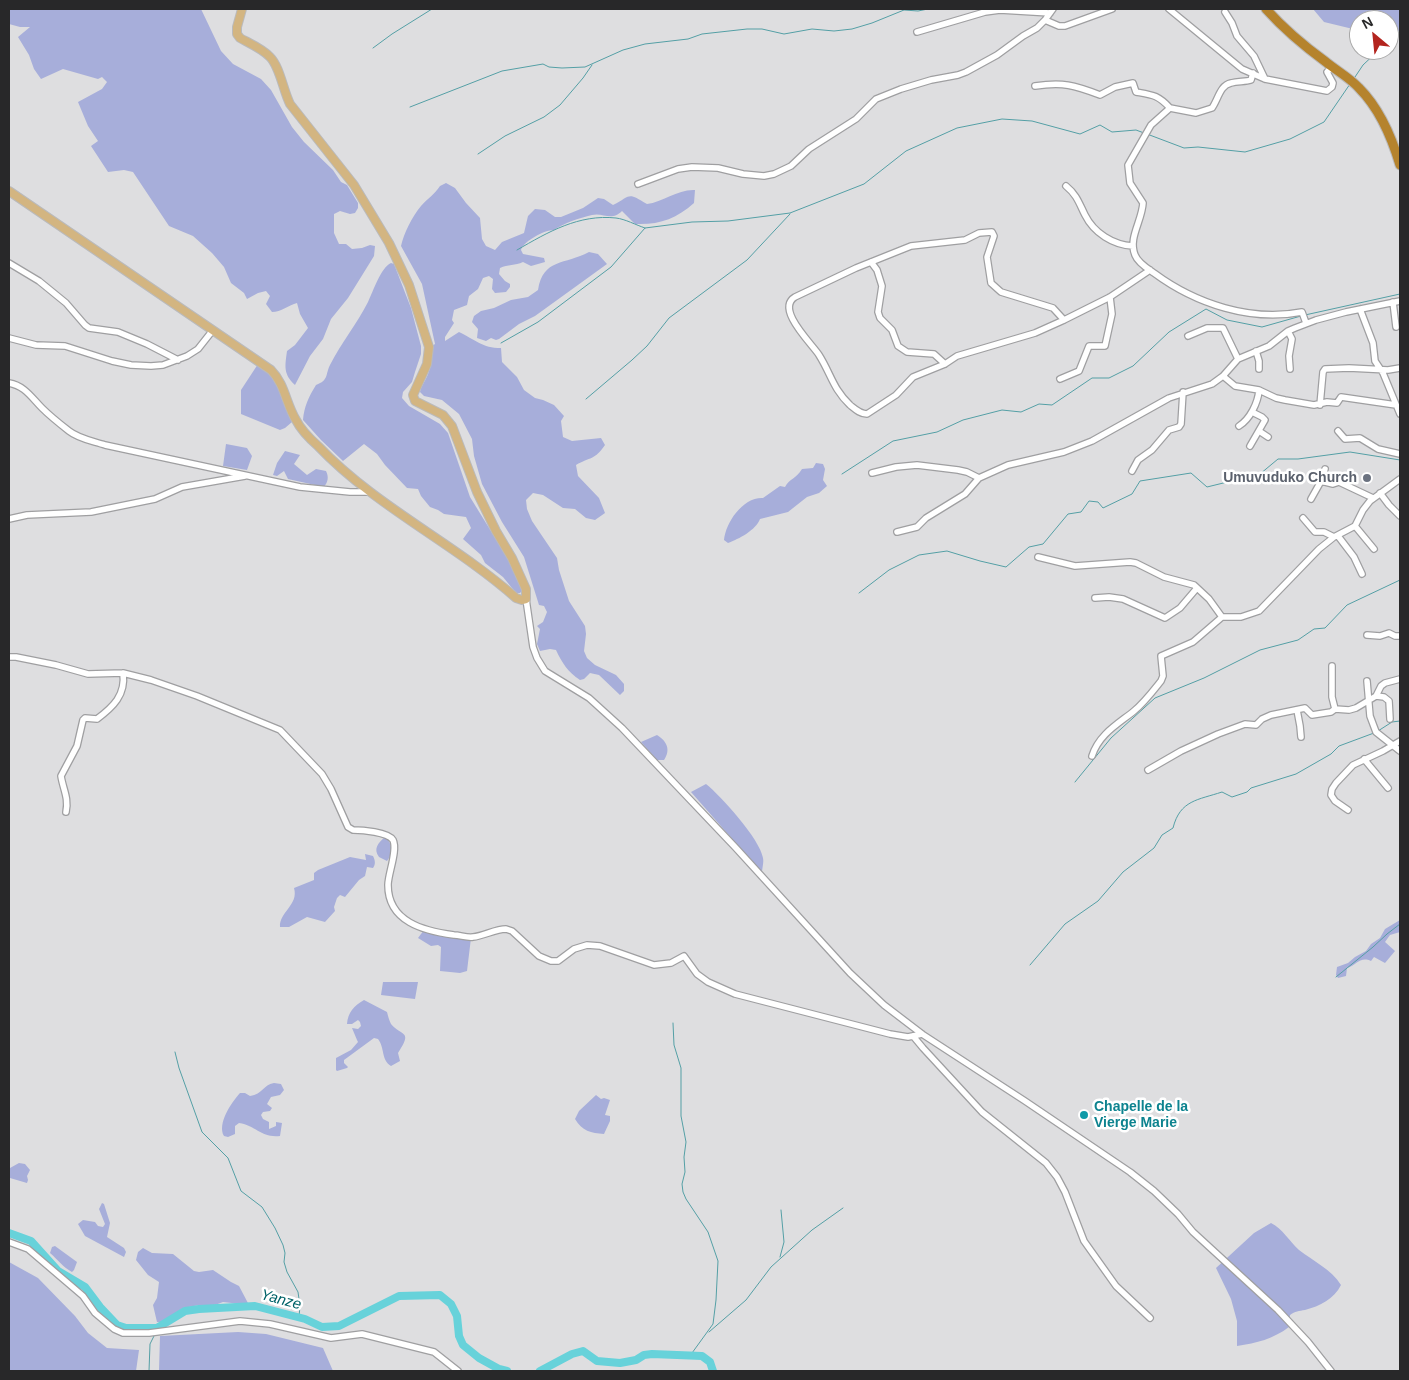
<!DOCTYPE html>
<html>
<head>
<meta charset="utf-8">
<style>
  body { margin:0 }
  #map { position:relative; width:1409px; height:1380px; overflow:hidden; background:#dedee0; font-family:Arial,sans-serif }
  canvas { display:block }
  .frame { position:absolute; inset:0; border:10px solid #282829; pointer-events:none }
  .north { position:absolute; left:1349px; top:10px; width:50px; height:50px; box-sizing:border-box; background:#fff; border:1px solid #a9a9a9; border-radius:50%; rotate:332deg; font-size:14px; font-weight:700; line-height:20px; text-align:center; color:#282829 }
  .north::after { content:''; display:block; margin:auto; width:18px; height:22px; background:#b3241e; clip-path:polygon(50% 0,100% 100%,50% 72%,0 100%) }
</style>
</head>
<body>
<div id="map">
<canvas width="1409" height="1380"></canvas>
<div class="frame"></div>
<div class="north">N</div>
</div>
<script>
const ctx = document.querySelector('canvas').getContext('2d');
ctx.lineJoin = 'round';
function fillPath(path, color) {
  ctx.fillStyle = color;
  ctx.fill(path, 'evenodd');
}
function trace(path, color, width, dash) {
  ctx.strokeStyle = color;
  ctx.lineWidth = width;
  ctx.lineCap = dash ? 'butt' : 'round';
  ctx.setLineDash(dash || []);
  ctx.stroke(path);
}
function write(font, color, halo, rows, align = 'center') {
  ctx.font = font + ' Arial,sans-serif';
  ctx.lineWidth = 5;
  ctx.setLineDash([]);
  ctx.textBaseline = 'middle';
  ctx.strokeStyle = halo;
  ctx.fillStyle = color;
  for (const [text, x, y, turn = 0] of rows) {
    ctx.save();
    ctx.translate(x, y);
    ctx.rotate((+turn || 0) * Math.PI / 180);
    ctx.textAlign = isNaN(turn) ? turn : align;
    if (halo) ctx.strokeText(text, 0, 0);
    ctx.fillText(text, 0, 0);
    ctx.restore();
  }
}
const green = new Path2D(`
  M9,9H201L221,51L233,64L261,79L271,90L292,127L304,142L333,170L341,182L347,185L358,203V208L355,213L350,214L340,211L334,214V233L339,244H346L352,249L362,248L370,245L375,246L374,256L366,269L348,298L331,319L323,339L310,356L295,385C283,374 285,366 287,351L295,345L308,328L300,314L297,303C289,305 281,312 272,312L266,304L270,296L266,291L258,293L247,299L244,293L231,283L224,267L212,253L193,236L169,226L133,172L124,170L108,172L91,146L98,141L88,126L78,102L102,89L107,82L102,77L98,79L63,69L41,79L34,69L29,55L18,37L30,27H20L9,24Z
  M1313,9H1400V30L1389,37V20H1359V35L1353,29L1324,22Z
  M446,183L455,188L466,203L480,218L482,239L486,246L495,250L502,242L524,233L528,216L535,209L545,210L555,217H561L583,208L598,198L604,199L613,205C632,195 627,192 647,204C663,202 678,189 695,190L694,203C676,219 659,225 635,224L622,211C611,222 603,212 592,215C579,218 564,223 554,230C544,230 524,241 521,250L523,254L544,258L545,262L531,266L523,262C515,266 508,264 500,268L499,274L505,281L510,284V287L506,292L495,293L492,289L493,279L489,276L483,278L478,289L469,296L467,305L454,310L452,320L454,323L445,337V341L459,332C476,340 482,348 501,348L502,362L517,377L524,390L535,398L543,400L554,405L564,416L561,421L563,437L572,441L601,438L605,445C595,460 590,457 576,465L578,476L599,498L605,513L595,520L586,518L575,509L563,508L543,495L533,493L526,500L527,509L532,521L557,558L559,570L569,601L585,626L586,634L584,651L587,658L595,665L616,675L624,684V691L620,695L599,675L590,673L584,679L580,680C568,672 562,663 556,650L550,649L540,651L537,644L540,629L537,626L543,622L547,612L544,606L539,605L524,557L502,522L482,484L474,456L472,439L459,414L442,400L424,396L420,392C421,386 426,380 428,374C432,364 432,356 432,346L435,344L422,284L401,246C404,233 412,217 421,206C427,199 435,194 440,186Z
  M589,252L598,254L607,264L535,316L519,324L499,339L496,340L491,338L486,341L477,338L478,329L472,322L474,316L481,311L494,308L511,300L528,297L538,290C543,258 565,265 589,252Z
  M391,263L394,264L411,308L421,346V354L415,372L412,382L403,392L402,398L409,406L440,424L448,433L470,497L510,562L522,591L520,593H516L503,577L485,563L481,555L463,539L471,528L466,517L444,514L438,510L430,507L421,496L418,489L407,488L385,465L377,454L364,444L343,461L321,440L303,420C304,407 309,396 316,385C329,380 325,375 330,365C341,343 357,324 368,302C373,292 381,267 391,263Z
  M258,364C282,382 284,395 292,422L285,428L280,430L241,414V390Z
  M226,444L247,448L252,456L247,470L223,466Z
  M285,451L300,455L294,464L307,475L316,469L326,471C329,477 328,482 324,487L288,479L284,471L277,476L273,475L277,463Z
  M816,463L823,464L825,469L823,480L827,486L819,493L807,497L788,512L760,519C756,530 739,539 728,543L724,540C726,522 743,497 763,498L780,486L785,487C790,478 796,479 802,469L813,468Z
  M657,735C667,741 671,750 664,760H657L641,742Z
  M706,784C721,796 760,839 763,858C764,862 762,869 762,873L691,792Z
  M385,837C393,843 393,854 387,861L379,857C373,849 378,843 385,837Z
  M365,854L373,856C375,860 376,864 373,868L367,867L365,876L359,880L345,897L340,895L337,898L334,907L335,911L325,922L307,917L289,927H280C279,912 299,905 294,888L314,880V873L318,870L350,857L366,860Z
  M1400,920V932L1390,935L1385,942L1395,951L1385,963L1374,957L1371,961C1360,956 1357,965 1347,968L1346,976L1338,978L1336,975L1337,967L1348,963L1355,957L1366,951L1371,944L1380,938L1385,929Z
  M424,930L471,938L467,971L460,973L440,971L441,947L438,945L431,946L418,938Z
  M383,982H418L415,999L381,995Z
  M364,1000L387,1012C388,1016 389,1020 391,1024C402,1037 413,1030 398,1053L400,1061L391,1066C381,1060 385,1048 378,1039L374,1038L344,1060V1063L348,1067L347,1068L337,1071L336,1070V1058L351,1050L358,1042L357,1040L352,1028L358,1029L361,1026L360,1022L358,1020L352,1024H347C348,1012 354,1006 364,1000Z
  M274,1083L281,1084L284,1090L280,1095L271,1097L267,1104L272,1108L270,1111L263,1112L261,1115L263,1119L269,1122V1129L276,1126V1122L282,1123L280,1136C261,1138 257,1126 239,1123L235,1126V1134L228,1137L224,1136C217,1124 231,1103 240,1093H245L250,1096C263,1094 263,1085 274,1083Z
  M596,1095L601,1099L604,1098L610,1100L605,1115L610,1116V1121L604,1134C591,1133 582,1131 575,1119L579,1111Z
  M19,1163L25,1164L30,1170L27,1176L28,1180L27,1183L10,1178L9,1176L10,1168Z
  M102,1203L104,1204L110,1223L107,1237L124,1248L126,1252L124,1257L85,1236L78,1224L83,1220L95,1222L98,1226L103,1227L105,1224L99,1209Z
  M1271,1223C1283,1229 1289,1241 1299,1250C1313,1261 1331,1269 1341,1285C1334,1299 1320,1306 1305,1310C1299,1311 1295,1311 1290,1315L1289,1327C1273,1339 1257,1343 1237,1346V1321L1231,1299L1216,1268L1254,1233Z
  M55,1246L77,1262L74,1270L72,1272C63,1267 58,1260 50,1253L52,1247Z
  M143,1248L152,1253L173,1254L194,1271L199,1272L213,1270L231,1282L239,1286L249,1305L223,1302L215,1305H200L183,1308L162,1322H157L153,1305L157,1298L159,1282L148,1275L136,1260L138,1252Z
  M9,1262L38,1278L75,1316L88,1333L107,1348L139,1350L136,1371H9Z
  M238,1332L266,1334L323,1348L333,1371H159L160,1336Z`);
const stream = new Path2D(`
  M1389,41L1400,31
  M373,48L392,34L432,9
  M1355,77L1363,65L1379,50
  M410,107L502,71L543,64L549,67L562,68L585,67L623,50L645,44L688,39L702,34L747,29H762L784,34L812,29L834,31L852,29L872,23L904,10L918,11L928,9
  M1147,134L1184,148L1198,147L1245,152L1290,139L1324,122L1350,84
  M478,154L505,136L544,117L560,105L583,78L592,65
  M517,250C548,232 579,214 616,218C625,219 636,225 645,228
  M1305,315L1400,294
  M501,343L538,322L611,267L645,228L692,222L728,221L790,213L864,184L906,151L957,128L1002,119L1032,121L1080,134L1100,125L1112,132L1136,130L1144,133
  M586,399L632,360L647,346L669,318L747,260L790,214
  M842,474L893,441L937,432L963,420L1002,410L1021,412L1039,404L1052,405L1092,378H1109L1133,366L1169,332L1206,309L1227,320L1262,327L1301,316
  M859,593L889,570L919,555L947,551L980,561L1006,567L1029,547L1043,544L1068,514L1081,512L1089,501L1098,502L1103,508L1132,494L1140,481L1191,473L1207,487L1260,474L1278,459H1298L1350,452L1400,460
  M1378,731L1392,722L1400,721
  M1075,782L1111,738L1155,698L1204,678L1260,650L1298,640L1314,629L1325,628L1347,605L1400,580
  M1030,965L1065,924L1098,901L1123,872L1154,848L1162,835L1173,828C1180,800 1198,800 1222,792L1232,797L1247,792L1251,788L1296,774L1331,754L1339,746L1374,733
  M1336,977L1373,947L1387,934L1400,924
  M673,1023L674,1045L681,1068V1116L686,1142L684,1157L685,1172L682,1184L683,1192L686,1199L708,1232L718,1261L716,1300L713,1324L692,1353L693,1356
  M175,1052L179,1068L202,1132L228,1158L241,1191L262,1207L275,1228L283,1245L285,1253L284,1262L287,1272L298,1292L300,1306L299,1317
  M780,1257L784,1242L781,1210
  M709,1332L746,1300L771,1267L812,1230L843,1208
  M149,1371L150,1344L154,1336`);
const river = new Path2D(`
  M9,1233L31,1241L58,1271L85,1287L100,1307L117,1325L126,1328H157L185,1311L199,1309L255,1306L305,1319L322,1327L339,1326L399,1296L440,1295L451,1304L457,1316L459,1336L463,1345L479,1358L499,1369L507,1371
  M540,1371L572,1354L583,1351L597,1361L620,1363L636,1360L644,1355L652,1354L702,1356L710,1362L713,1371`);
const minor = new Path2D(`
  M1169,9L1242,69L1265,79L1327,91L1332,87L1333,83L1327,72L1332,67
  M1225,12L1232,23L1237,36L1254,56L1265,79
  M1045,20L1059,26H1065L1112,9
  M917,32L985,12L1000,10L1050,13
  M1253,73L1251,80C1245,82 1238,81 1231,83C1220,85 1218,100 1212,108L1196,113L1170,108L1151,125L1128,165L1130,183L1143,203C1142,221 1128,238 1135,255C1138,263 1148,269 1154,273C1196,304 1251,322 1302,312L1306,323
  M1035,86C1063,82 1074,85 1100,95L1115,87L1133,83L1136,92C1153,95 1158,95 1170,108
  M638,184L678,169L692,167L718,168L743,174L764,176L774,174L791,166L809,149L856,119L876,99L901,89L931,80L958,75L966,72L997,55L1023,36L1037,28L1045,20L1053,9
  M1066,186C1077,195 1079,203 1085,215C1094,233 1113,245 1133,246
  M871,262L877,270L882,286L878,312L880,318L892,330L898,346L907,352L934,354L945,364
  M9,263L39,281L66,303L85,325L89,328L118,332L147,344L178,360
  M1393,302L1396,327
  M1360,309L1373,343L1375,361L1383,373L1400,414
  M1064,320L1053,308L1001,292L991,283L987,257L994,236L992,232L979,233L965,240L911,246L856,268L795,297C775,309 812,344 819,355C831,374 833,389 850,405C855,409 860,414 867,414L896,395L913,377L945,364L957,356L1035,333L1064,320L1110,297L1150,270
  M1288,331L1292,339L1289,356L1290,369
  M1188,336L1207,328H1223L1238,359
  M9,338L36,345L65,346L112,361L131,365L151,366L163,365L187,356L198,349L213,330
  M1256,351L1259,361V369
  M1223,376L1235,386L1259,390L1276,398L1285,400L1314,405L1327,402L1337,403L1341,397L1396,405
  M1060,379L1079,371L1089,346H1105L1112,314L1110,297
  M9,383C25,386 31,397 42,408C50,416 60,424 69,431C79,439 93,441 105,445L300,487L350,492H369
  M1320,405L1323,372L1325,369L1349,368L1388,370L1400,368
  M1239,426C1250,419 1258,403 1259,390
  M1259,431L1268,437
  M1338,431L1345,439L1360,438L1378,449L1400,454
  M1250,446L1265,420L1262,417L1252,412
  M1132,471L1138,460L1152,450L1169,430L1179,427L1181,424L1183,392
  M872,473L896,467L917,465L958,470L967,472L979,478L1008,465L1064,452L1092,441L1169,398L1212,384L1223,376L1238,359L1269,346L1288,331L1295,328L1316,320L1346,312L1400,301
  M1321,481L1333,484L1339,482L1373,498
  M1380,493L1389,505L1400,516
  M1311,499L1320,483L1325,469
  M1303,518L1315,532H1324L1334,537
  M9,519L27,515L91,512L155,499L182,487L245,476
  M1355,526L1374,549
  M897,532L917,527L926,518L965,494L979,478
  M1338,536L1354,557L1362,574
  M1038,557L1075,566L1130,562L1136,563L1164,577L1194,585L1209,599L1222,617
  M1095,598L1109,597L1123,599L1165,618L1180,608L1197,588
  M526,599L533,647L537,658L545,671L589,698L622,728L735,847L850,973L884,1005L922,1034L1025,1101L1130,1172L1154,1191L1178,1214L1193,1232L1278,1310L1308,1342L1331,1371
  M1367,635L1380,636L1389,633L1395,636H1400
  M9,657H16L56,665L88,674L123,673L151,680L197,696L280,730L322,774L331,789L348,827L353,830C362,830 388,832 393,840C398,850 388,874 388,885C388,922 424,931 454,935C460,935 467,938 473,937C484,936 495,929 506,929L512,931L539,956L551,961H558L574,949L587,945L600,946L654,965L671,963L684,956L697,974L708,982L735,994L890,1034L908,1037L922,1034
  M1332,666V697L1335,709
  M1367,681L1370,716L1376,732L1400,751
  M1376,696L1384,697L1389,701L1390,719
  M1297,710L1300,726L1301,737
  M1092,756C1099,734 1118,724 1134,711C1144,703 1153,691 1161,681L1163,676L1161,656L1193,642L1222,617H1241L1259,611L1319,549L1334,537L1355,526L1363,510L1370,501L1400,479
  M1364,759L1388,788
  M1148,770L1181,751L1218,734L1245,724L1256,725L1262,719L1271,715L1305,708L1312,715L1331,712L1335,709L1349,710L1356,708L1376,696L1381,686L1385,683L1400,679
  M1348,810L1335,801L1331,795L1332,789L1336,783L1353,765L1383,751L1400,741
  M66,812C69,798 63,789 61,776L77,746L83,720L85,718L97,719C113,707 126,695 123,673
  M913,1036L923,1048L982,1112L1046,1163L1057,1177L1065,1192L1084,1241L1116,1286L1150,1318
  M9,1242L28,1249L83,1296L95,1313L114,1329L123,1333H149L240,1321L270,1324L331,1338L362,1334L434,1352L458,1371`);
const major = new Path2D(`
  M9,191L271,370C285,384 286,404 296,420C301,430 310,439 318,446C376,507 454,543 516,598L522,600L526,599V589L512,558L496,531L477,492L452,426L443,415L415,401L413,395L427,364L429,347L409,285L389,243L354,185L290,104C283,90 280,67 270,57C263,49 249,43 240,38L237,34V27L242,9`);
const highway = new Path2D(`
  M1266,9C1284,29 1304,46 1326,62C1337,71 1350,78 1359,88C1380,109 1392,138 1400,165`);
const markers = [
  [1367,478,5,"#6b7280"],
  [1084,1115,5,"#0f9aa8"]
];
const worshipNames = [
  ["Umuvuduko Church",1357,478]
];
const cultureNames = [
  ["Chapelle de la",1094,1107],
  ["Vierge Marie",1094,1123]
];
const waterNames = [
  ["Yanze",281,1300,15]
];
fillPath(green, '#a7aeda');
trace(stream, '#549fa5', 1);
trace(river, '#67d2da', 8);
trace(minor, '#9f9fa1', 8);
trace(major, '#bababb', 10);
trace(highway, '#bababb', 11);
trace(minor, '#fff', 5.5);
trace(major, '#d3b581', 8);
trace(highway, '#b5832d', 9);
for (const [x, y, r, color] of markers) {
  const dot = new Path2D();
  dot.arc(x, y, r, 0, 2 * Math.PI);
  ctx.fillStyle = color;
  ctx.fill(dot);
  trace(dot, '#fff', 2);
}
write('bold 14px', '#5b616d', '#fff', worshipNames, 'right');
write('bold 14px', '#0d838f', '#fff', cultureNames, 'left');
write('italic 15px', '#006268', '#fff', waterNames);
</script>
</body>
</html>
